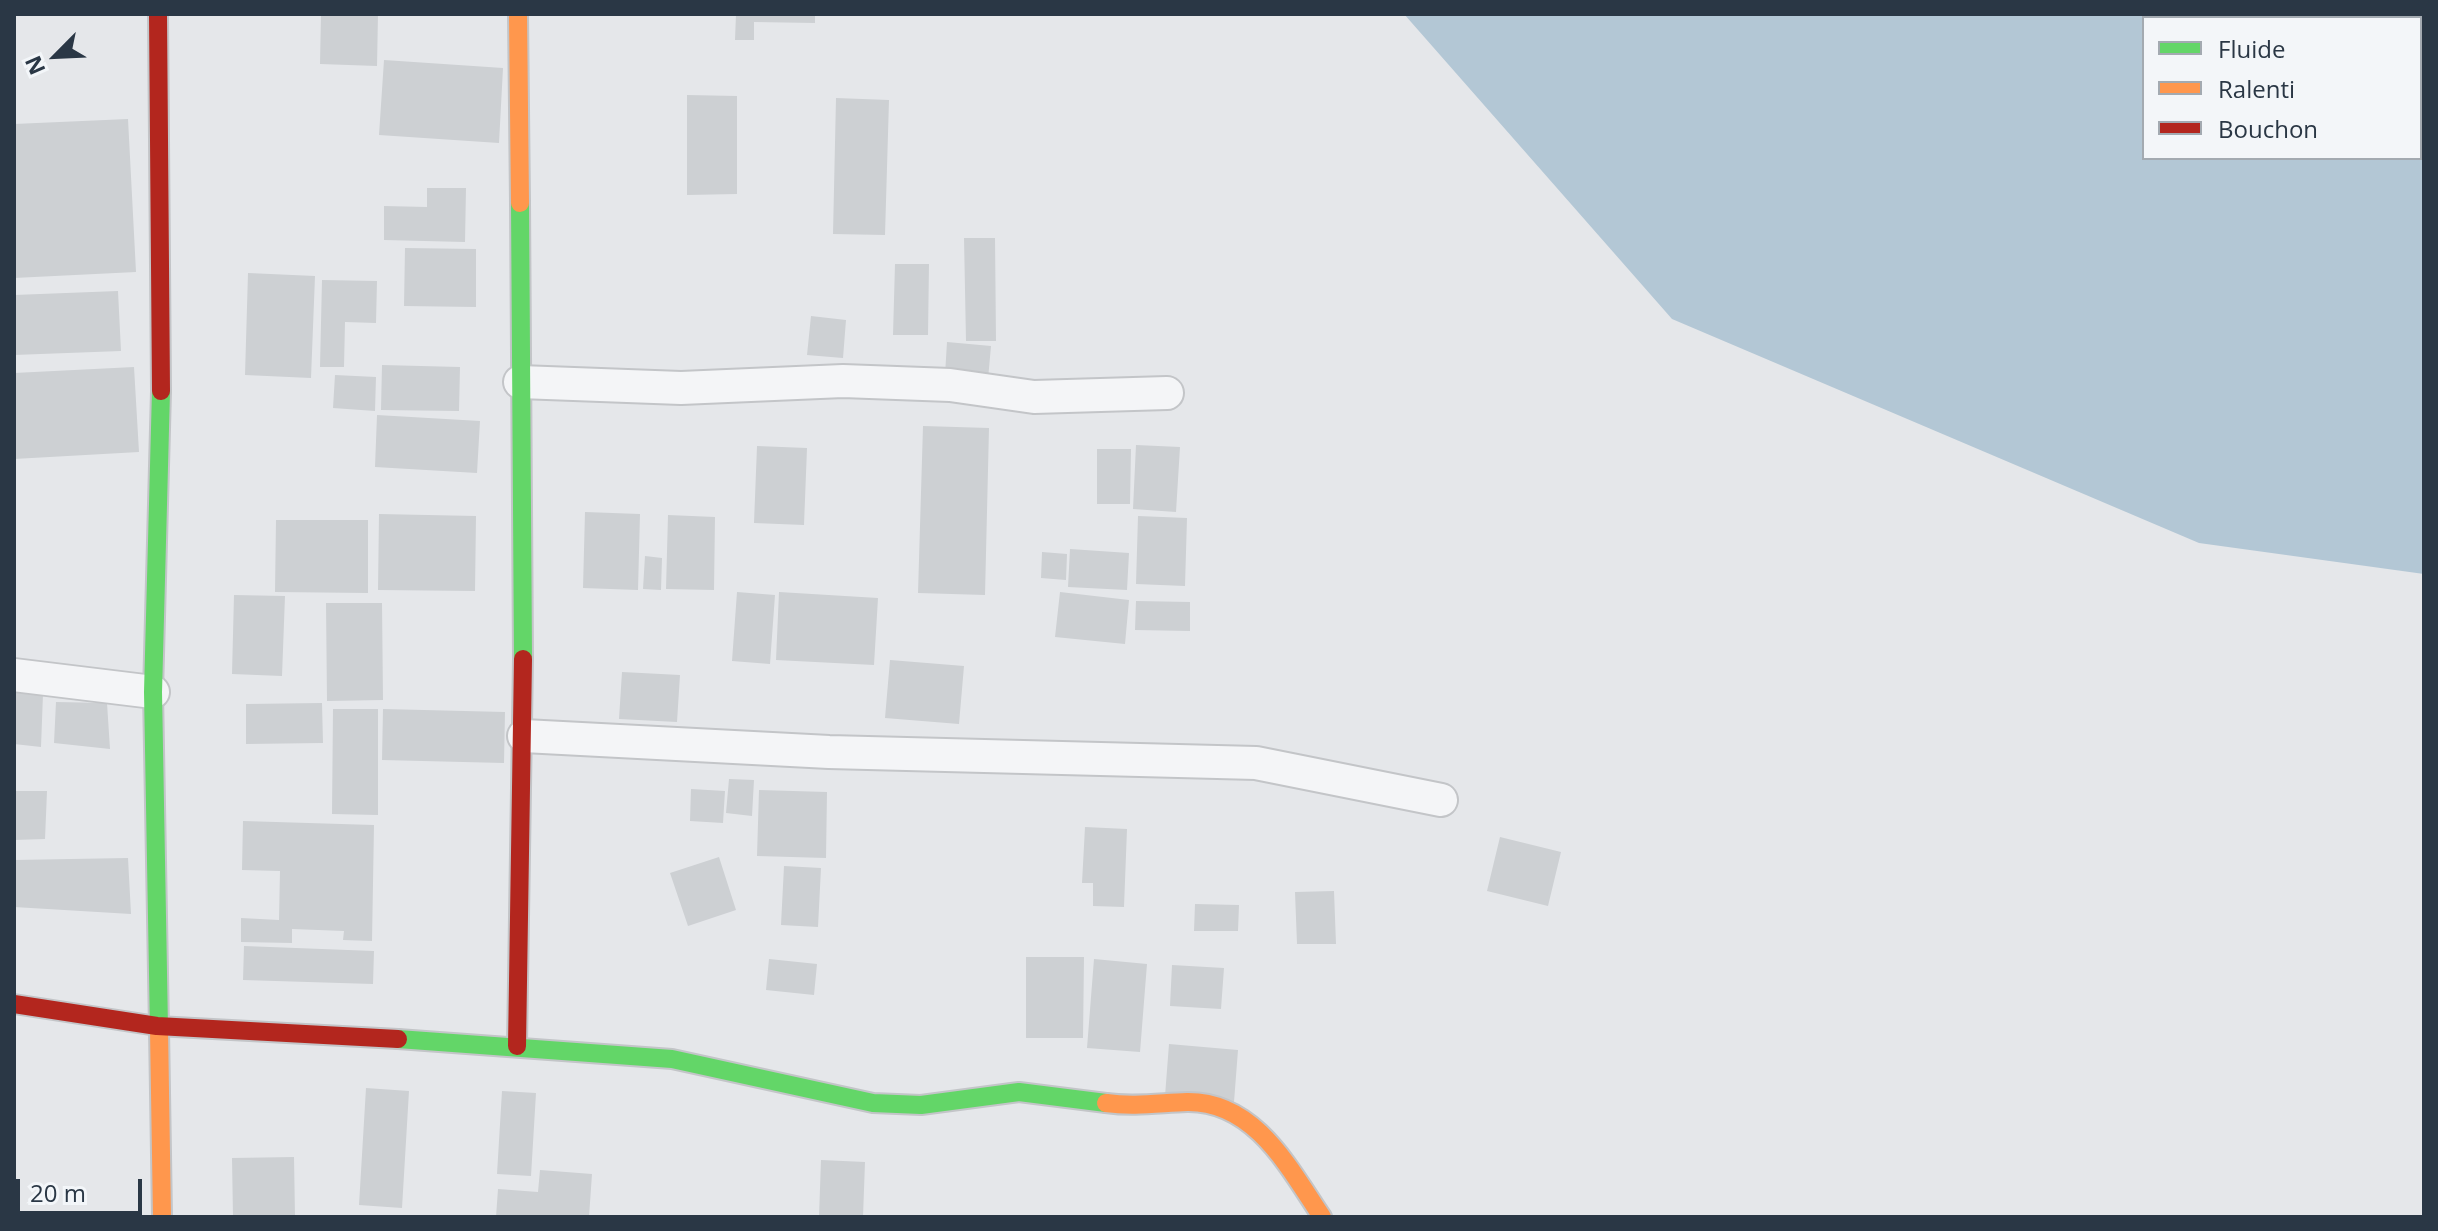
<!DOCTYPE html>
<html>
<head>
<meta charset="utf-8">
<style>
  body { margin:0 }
  #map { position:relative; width:2438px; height:1231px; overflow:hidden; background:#e5e7ea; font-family:"Open Sans",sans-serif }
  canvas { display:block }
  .frame { position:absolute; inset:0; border:16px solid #2a3745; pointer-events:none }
  .legend { position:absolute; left:2142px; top:16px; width:280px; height:144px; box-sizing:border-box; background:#f3f6f9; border:2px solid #a3aab1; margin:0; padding:10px 14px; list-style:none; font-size:24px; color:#2a3745 }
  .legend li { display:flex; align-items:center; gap:16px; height:40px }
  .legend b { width:40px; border:2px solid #a3aab1 }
  .north { position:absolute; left:16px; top:16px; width:80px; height:80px; -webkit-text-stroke:6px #f3f6f9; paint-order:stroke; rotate:246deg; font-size:22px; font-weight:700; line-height:32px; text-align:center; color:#2a3745 }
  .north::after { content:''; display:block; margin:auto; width:28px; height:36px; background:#2a3745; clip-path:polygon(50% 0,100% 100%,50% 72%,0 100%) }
  .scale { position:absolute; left:16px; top:1179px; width:126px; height:36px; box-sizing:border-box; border:4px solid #2a3745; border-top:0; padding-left:10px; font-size:24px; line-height:28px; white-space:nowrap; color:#2a3745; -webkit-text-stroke:6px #f3f6f9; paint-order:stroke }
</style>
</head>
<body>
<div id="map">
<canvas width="2438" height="1231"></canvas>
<div class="frame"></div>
<ul class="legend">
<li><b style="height:10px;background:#63d668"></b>Fluide</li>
<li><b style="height:10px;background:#ff974d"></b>Ralenti</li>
<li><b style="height:10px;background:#b3261e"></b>Bouchon</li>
</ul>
<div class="north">N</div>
<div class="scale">20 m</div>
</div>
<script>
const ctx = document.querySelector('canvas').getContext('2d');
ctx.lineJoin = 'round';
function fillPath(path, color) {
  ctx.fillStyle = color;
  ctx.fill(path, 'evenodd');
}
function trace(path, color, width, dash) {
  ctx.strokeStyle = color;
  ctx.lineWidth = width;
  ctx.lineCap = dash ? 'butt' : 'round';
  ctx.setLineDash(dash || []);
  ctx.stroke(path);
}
const water = new Path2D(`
  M1404,14H2424V574L2199,543L1672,319ZM2144,18H2420V158H2144Z`);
const building = new Path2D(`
  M321,14H378L377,66L320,64Z
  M736,14H815V23L754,22V40H735Z
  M384,60L503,68L499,143L379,135Z
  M687,95L737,96V194L687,195Z
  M836,98L889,100L885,235L833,234Z
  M128,119L136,272L14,278V124Z
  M427,188H466L465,242L384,240V206L427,207Z
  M964,238H995L996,341H966Z
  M405,248L476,249V307L404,306Z
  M895,264H929L928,335H893Z
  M248,273L315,276L311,378L245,375Z
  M322,280L377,281L376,323L345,322L344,367H320Z
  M118,291L121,351L14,355V295Z
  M811,316L846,320L843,358L807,355Z
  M947,342L991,346L988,379L945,375Z
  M382,365L460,367L459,411L381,410Z
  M134,367L139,452L14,459V373Z
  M335,375L376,377L375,411L333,408Z
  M377,415L480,421L477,473L375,467Z
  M923,426L989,428L985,595L918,593Z
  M1136,445L1180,447L1176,512L1133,509Z
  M757,446L807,448L804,525L754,523Z
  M1097,449H1131L1130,504H1097Z
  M585,512L640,514L638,590L583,588Z
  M379,514L476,516L475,591L378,590Z
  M668,515L715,517L714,590L666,589Z
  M1138,516L1187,518L1185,586L1136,584Z
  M276,520H368V593L275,592Z
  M1070,549L1129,553L1127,590L1068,587Z
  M1042,552L1067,554L1066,580L1041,578Z
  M645,556L662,558L661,590L643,589Z
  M737,592L775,595L770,664L732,661Z
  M779,592L878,598L874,665L776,660Z
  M1060,592L1129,600L1125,644L1055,637Z
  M234,595L285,596L282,676L232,674Z
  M1136,601L1190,602V631L1135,630Z
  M326,603H382L383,700L327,701Z
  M890,660L964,666L959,724L885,718Z
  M622,672L680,675L677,722L619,719Z
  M14,691L43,694L41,747L14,744Z
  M56,702L107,703L110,749L54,743Z
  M322,703L323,743L246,744V704Z
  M333,709H378V815L332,814Z
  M383,709L505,712L504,763L382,760Z
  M729,779L754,780L752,816L726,813Z
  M691,789L725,791L723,823L690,821Z
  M759,790L827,792L826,858L757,856Z
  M14,791H47L45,839L14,840Z
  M243,821L374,825L372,941L343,940L344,931L292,929V943L241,942V918L279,920L280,871L242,870Z
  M1085,827L1127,829L1124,907L1093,906V883H1082Z
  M1500,837L1561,852L1548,906L1487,891Z
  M719,857L736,910L688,926L670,873Z
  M128,858L131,914L14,907V860Z
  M784,866L821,868L818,927L781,925Z
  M1334,891L1336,944H1297L1295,892Z
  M1195,904L1239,905L1238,931H1194Z
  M244,946L374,951L373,984L243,980Z
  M1026,957H1084L1083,1038H1026Z
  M769,959L817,964L814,995L766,990Z
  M1094,959L1147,964L1140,1052L1087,1048Z
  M1172,965L1224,968L1221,1009L1170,1006Z
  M1169,1044L1238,1050L1234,1102L1165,1096Z
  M366,1088L409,1091L402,1208L359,1205Z
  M502,1091L536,1093L531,1176L497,1174Z
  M294,1157L295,1217H233L232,1158Z
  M821,1160L865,1162L863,1217H819Z
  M540,1170L592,1174L589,1217H496L498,1189L538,1192Z`);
const street = new Path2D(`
  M520,382L681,388L843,381L950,385L1034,397L1167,393
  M14,675L153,692
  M524,736L829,752L1256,763L1441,800`);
const fast = new Path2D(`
  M520,203L523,659
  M159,1029L153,692L161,391
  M398,1039L672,1059L873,1103L921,1105L1019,1092L1106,1103`);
const slow = new Path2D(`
  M518,14L520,203
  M159,1029L162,1217
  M1106,1103C1134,1107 1159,1103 1187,1102C1255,1101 1289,1168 1322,1217`);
const jam = new Path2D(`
  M158,14L161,391
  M14,1004L157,1026L398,1039
  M517,1046L523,659`);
fillPath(water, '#b3c7d5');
fillPath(building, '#cdd0d3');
trace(street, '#c3c5c8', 36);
trace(fast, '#c3c5c8', 22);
trace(slow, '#c3c5c8', 22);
trace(jam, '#c3c5c8', 22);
trace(street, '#f4f5f7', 32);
trace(fast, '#63d668', 18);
trace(slow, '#ff974d', 18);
trace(jam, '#b3261e', 18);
</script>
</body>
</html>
